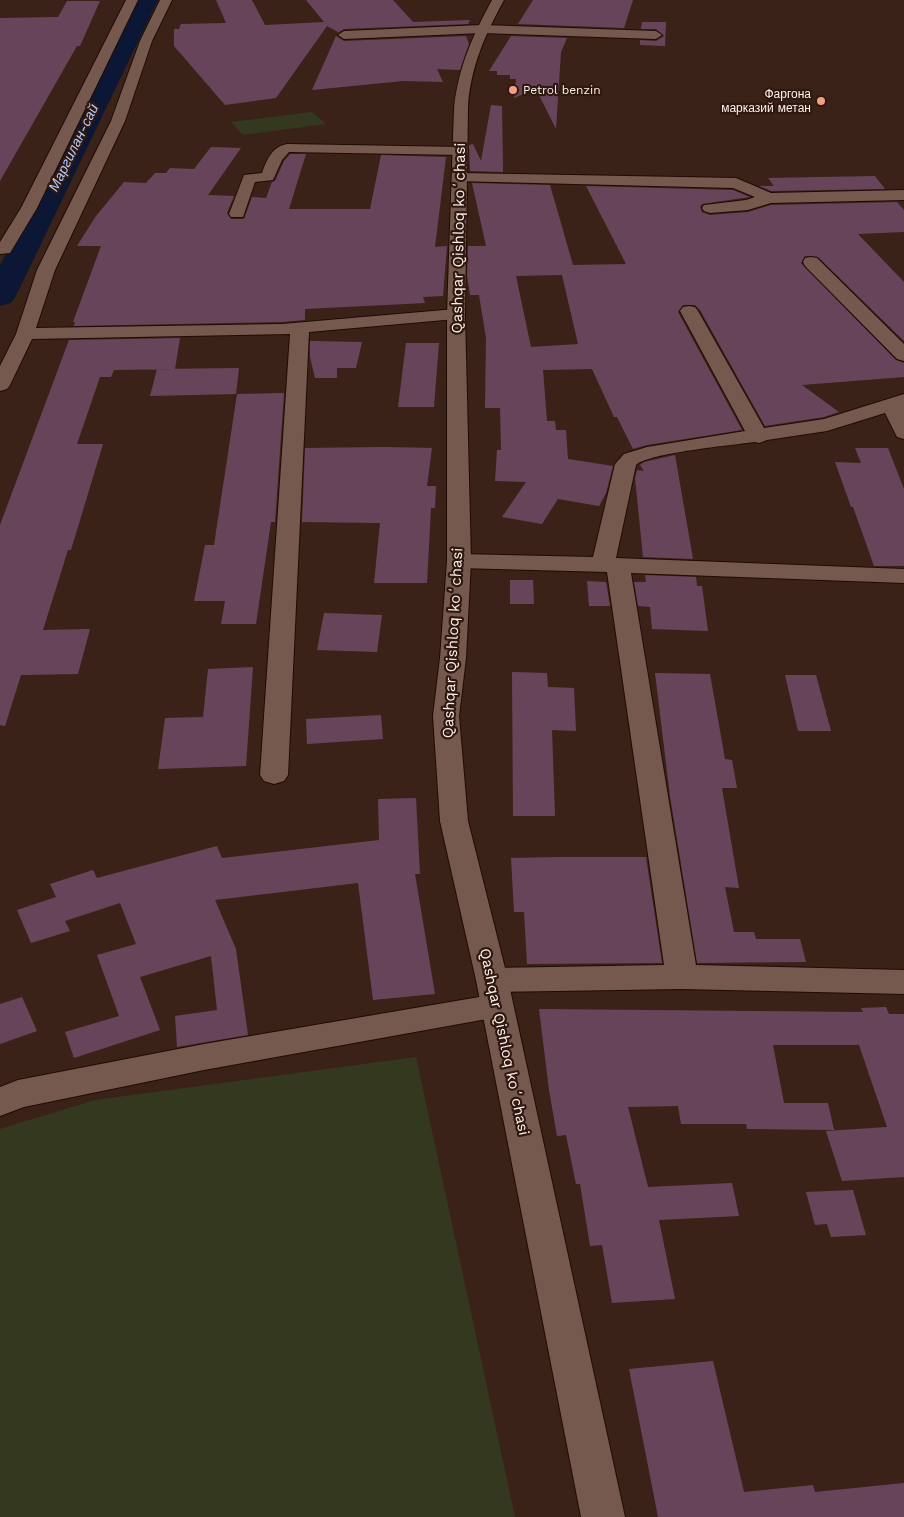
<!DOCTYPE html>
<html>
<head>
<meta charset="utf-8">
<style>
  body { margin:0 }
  canvas { display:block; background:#3a2218 }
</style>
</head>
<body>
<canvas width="904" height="1517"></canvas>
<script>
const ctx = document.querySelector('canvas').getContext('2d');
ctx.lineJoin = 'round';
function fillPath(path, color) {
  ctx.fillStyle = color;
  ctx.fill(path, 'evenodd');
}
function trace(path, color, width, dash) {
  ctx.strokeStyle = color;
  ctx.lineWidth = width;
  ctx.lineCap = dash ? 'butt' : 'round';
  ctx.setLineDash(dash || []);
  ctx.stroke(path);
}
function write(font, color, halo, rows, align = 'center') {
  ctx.font = font + ' "Work Sans",sans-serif';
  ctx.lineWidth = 4.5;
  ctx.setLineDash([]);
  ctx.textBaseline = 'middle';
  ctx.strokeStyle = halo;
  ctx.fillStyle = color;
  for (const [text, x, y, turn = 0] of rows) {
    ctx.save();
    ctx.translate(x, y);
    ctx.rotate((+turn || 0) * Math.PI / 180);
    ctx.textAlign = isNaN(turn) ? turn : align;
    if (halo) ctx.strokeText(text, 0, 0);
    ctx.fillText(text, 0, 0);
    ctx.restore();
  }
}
const green = new Path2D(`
  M312,112L326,124L243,135L231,122Z
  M416,1057L515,1517H0V1129L95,1100Z`);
const river = new Path2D(`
  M138,0H158L16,296L11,303L0,306V265Z`);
const building = new Path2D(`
  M216,0H252L265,25L324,22L306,0H393L413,22L470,20L468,24L344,29L337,33L338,32L327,26L276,98L225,105L174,46V29H179L181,24L226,23Z
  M533,0H633L624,28L518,24Z
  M67,1H100L80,46H77L0,181V18L58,17Z
  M642,22H666L665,46L640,45V40L656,41L664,36L656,29H641Z
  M336,36L344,41L466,36L469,44L460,70L437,69L443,82L403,81L312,90Z
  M511,36L567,38L561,52L556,129L536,89L514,98L516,79H510V75H497V71H489Z
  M491,105L502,106L503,172L470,171L469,145L473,144L481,161Z
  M211,147L241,148L208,195L234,196L227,213L231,219H244L252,197L266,198L272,182L275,181L284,161L290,154H306L289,209H370L381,155L446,157L435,247L447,246L443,296L423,297L425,303L305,309V320L282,322L74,326L75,322H73L101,246H77L96,216L124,182L146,183L155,173H166L170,168L194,169Z
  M875,176L885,189L771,191L759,186H774L768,178Z
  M472,183L550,185L573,265L626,264L586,186L733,190L750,197L702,204L700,207L702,212L710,215L748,212L771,205L897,202L904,210V232L858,234L904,282V341L818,257L805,256L801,263L896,360L904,363V377L802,385L839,412L824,417L765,426L700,310L695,305H683L678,312L742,430L647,445L633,449L617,417H614L592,369L543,370L547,421H555L556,430H566L568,459L613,466L606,493L599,506L558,499L542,524L502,517L526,482L495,481L497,450H501L500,408H485L486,338L479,295H470L467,276L468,246H486ZM562,275L578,344L531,347L516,276Z
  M180,338L175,369L114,370L111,377H100L77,444H103L71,550H68L43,630L90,629L78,674L21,675L5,726L0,725V525L69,340Z
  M310,341L362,342L356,368H337V378H315L310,357Z
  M406,343H439L434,407H398Z
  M239,368L236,394L150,396L157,369Z
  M284,393L275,522H271L256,624H221L225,601H194L205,545H214L237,394Z
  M386,447L432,448L427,486H436L435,508H431L427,583H374L380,523L302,522L305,448Z
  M855,448H888L904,489V566H874L853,507H851L835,462L861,463Z
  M675,455L693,559L643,557L635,478L637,470L644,471L640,465L644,462Z
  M645,575L696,577L697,586H702L708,631L652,629L650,607L638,606L634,582H646Z
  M510,580H533L534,604H510Z
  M587,581L606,582L610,606H589Z
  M324,613L382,615L377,652L317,650Z
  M253,667L246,766L158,769L165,718L203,717L208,669Z
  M512,672L547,673L548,687L574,688L576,731L552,730L555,816H513Z
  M655,673L710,674L725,759L732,760L737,788H722L739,888L725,887L734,932H754L756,939H800L806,962L697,963L670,796Z
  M785,675H816L831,731H798Z
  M381,715L383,739L307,744L306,719Z
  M416,798L420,874H415L435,994L373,1000L358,883L215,900L236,949L248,1035L177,1047L175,1016L217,1010L211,956L140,977L160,1030L74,1058L65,1032L119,1016L97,955L136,944L120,903L65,921L70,931L31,943L17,910L56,897L50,884L93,870L97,878L217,846L222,858L379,840L378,799Z
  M562,857H646L662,963L527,964L524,912H514L511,858Z
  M22,997L37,1031L0,1044V1004Z
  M886,1007L889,1014H904V1177L842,1181L826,1131L887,1127L859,1045H773L784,1103H828L834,1130L747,1129L746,1124H681L678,1106L628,1107L648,1187L732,1183L739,1216L659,1220L675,1299L612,1303L602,1245L590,1246L580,1184H576L566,1135L557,1136L549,1090L539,1009L863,1012L861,1008Z
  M853,1190L866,1235L831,1237L827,1224L815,1225L806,1192Z
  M713,1361L744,1492L813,1485L815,1492L904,1483V1517H658L629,1369Z`);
const street = new Path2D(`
  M126,0H138L37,208L10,253L0,254V242L21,208Z
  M160,0H172L152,41L125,121L55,270L36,328L282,324L456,309L462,310L465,314L462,318L456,319L309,332L288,775L284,781L274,784L264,781L260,775L290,334L32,339L10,385L7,389L0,391V366L16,334L37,270L111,121L140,41Z
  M482,25L656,31L662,35L656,39L482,33L344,39L338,35L344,31Z
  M287,144L461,147L466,148L468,151L466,154L461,155L289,152L282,160L273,180L255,182L243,217H231L229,214L244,175L262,173C267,159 272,147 287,144Z
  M461,173L736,178L771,193L904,190V200L771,203L748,210L710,213L704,211L702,208L704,205L746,200L755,197L733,188L456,181L453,178L456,175Z
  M811,257L817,258L904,344V361L897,359L805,266L803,262L805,258Z
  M689,306L695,307L698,311L764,428L824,419L904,394V439L897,437L885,413L827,431L767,440L759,443L755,442C733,445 648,453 636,465L616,558L904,569V583L631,573L696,965L904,970V994L682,989L492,992L481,988L476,980L481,972L492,968L664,965L607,572L459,568L451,566L447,561L451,556L459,554L593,557L615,464L624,454L647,447L745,431L680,311L683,307Z
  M497,994L509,997L513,1006L509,1015L204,1070L24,1107L0,1116V1087L18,1080L204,1044Z`);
const secondary = new Path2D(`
  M492,0H504C485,35 470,68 468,108L465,314L471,561L466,658L459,716L468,821L508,980L625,1517H581L476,980L440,821L433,716L440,658L447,561V314L454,108C458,68 473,35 492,0Z`);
const markers = [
  [513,90,5,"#f49e87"],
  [821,101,5,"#f49e87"]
];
const farPoinames = [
  ["Petrol benzin",523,90],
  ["Фаргона",811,94,"right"],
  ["марказий метан",811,108,"right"]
];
const farWaternames = [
  ["Маргилан-сай",74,148,-64]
];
const streetNames = [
  ["Qashqar Qishloq koʻchasi",459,238,-89],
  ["Qashqar Qishloq koʻchasi",453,643,-87],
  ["Qashqar Qishloq koʻchasi",504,1042,78]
];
fillPath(green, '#34381e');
fillPath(river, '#0b1734');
fillPath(building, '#68445b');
trace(street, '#200b03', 2);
trace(secondary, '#200b03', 2);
fillPath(street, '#75594e');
fillPath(secondary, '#75594e');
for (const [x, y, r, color] of markers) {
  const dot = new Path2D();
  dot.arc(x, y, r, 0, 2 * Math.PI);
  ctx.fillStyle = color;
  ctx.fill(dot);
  trace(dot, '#2f180f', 2);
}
write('12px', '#fdf0ea', '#2f180f', farPoinames, 'left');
write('italic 14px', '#b5ccfc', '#2f180f', farWaternames);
write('15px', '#fdf0ea', '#2f180f', streetNames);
</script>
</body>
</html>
